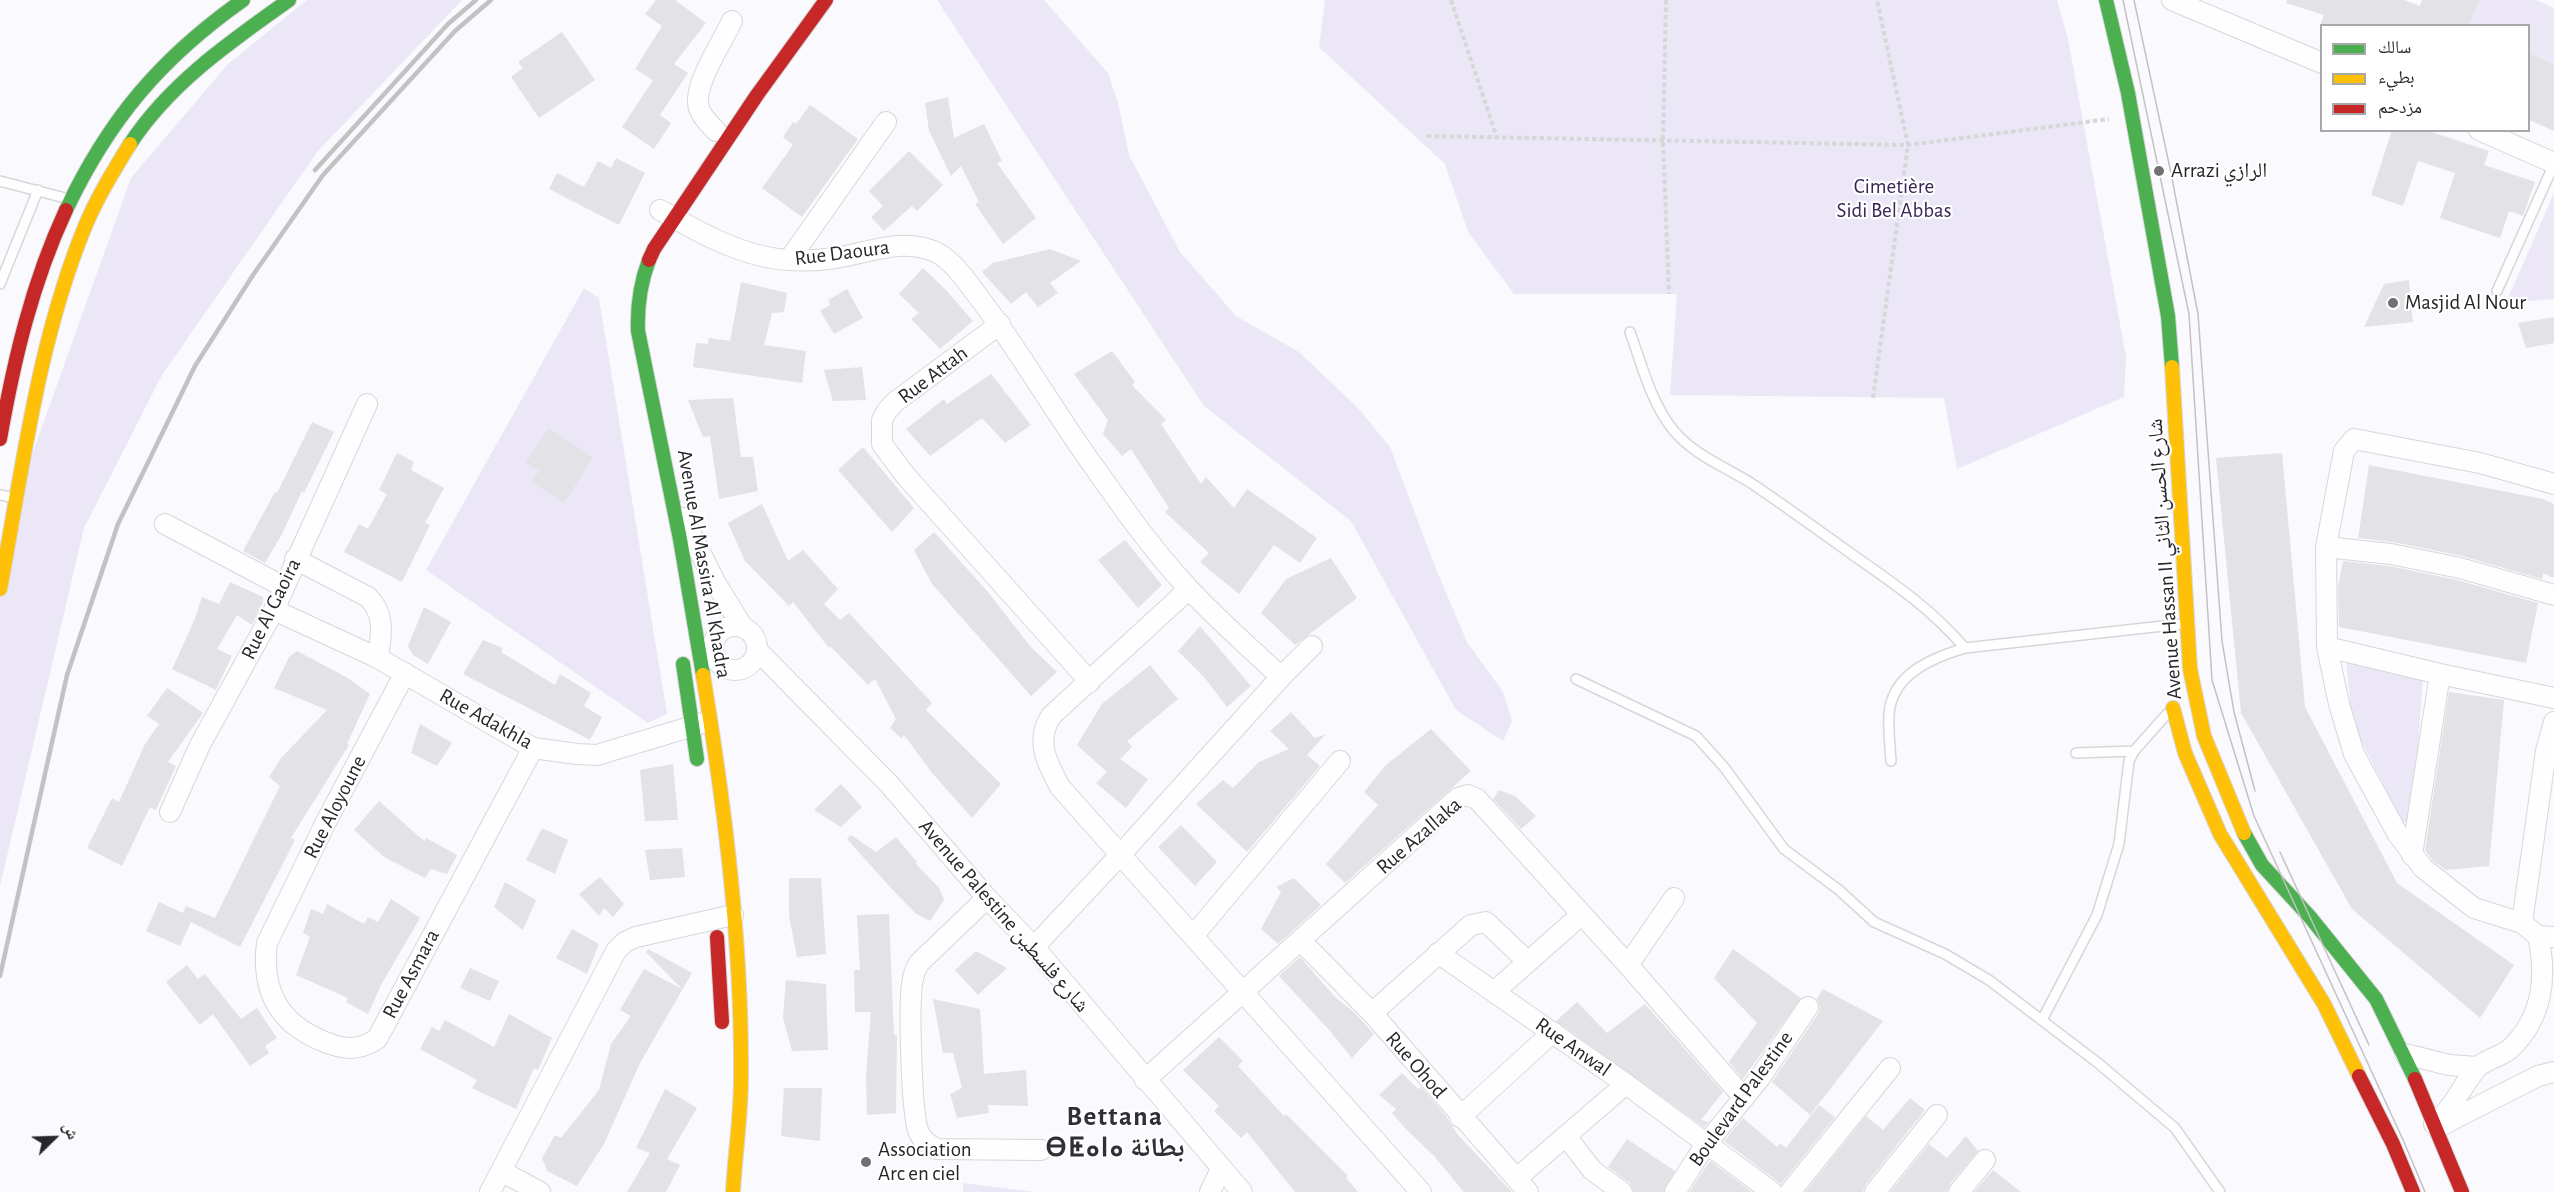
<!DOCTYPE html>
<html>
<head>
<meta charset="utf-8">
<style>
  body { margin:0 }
  #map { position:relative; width:2554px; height:1192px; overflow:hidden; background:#faf9fd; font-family:"Alegreya Sans","Noto Naskh Arabic",sans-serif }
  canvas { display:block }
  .legend { position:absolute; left:2320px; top:24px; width:210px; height:108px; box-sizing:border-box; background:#fff; border:2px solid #a9a8a9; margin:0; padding:8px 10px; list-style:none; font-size:18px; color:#272629 }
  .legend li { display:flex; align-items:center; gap:12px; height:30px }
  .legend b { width:30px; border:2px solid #a9a8a9 }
  .north { position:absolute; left:24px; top:1108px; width:60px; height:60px; -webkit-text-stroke:4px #fff; paint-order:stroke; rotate:67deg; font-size:16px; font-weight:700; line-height:24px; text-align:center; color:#272629 }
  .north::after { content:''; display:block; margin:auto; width:21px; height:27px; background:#272629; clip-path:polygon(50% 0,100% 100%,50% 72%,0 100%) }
</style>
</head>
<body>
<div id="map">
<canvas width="2554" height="1192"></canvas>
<ul class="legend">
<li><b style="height:8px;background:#4caf50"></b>سالك</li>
<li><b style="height:8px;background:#ffc107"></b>بطيء</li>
<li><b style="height:8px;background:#c62828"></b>مزدحم</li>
</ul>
<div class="north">ش</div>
</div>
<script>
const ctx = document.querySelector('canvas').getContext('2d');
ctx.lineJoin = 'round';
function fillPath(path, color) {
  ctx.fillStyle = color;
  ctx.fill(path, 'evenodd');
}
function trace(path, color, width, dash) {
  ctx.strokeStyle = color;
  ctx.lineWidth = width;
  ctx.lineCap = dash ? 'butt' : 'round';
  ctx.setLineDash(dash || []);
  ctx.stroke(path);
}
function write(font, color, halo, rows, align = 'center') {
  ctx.font = font + ' "Alegreya Sans","Noto Naskh Arabic","Noto Sans Tifinagh",sans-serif';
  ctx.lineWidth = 4.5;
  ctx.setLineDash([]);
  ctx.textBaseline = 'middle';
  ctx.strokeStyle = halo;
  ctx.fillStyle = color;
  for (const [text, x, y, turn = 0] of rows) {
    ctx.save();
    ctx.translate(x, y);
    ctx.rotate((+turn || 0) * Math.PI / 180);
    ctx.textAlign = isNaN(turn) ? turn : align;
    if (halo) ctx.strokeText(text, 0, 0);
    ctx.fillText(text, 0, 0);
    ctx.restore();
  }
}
const green = new Path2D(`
  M307,0H462L317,152L162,375L84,528L0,886V544L131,178L228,64Z
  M937,0H1044L1108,73L1118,103L1129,155L1180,252L1236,316L1299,352L1358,408L1390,447L1436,569L1467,642L1503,692L1512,721L1503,741L1456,710L1351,521L1204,406Z
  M1325,0H2057L2068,39L2126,357L2124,397L1957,469L1944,398L1670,395L1677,294H1514L1468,232L1445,164L1319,47Z
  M2480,0H2536L2554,8V64L2529,53L2528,26H2468Z
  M2554,193V299L2506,303Z
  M584,288L599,298L667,714L648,723L426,570Z
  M2346,659L2423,677L2413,818L2403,823L2352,723Z
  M963,1183L1035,1192H963Z`);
const building = new Path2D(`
  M656,0H675L706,23L674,64L688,73L660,115L671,123L654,149L622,127L653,80L635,69L662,26L645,14Z
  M2287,0H2404L2420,6L2422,0H2480L2468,26H2320L2324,15L2286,3Z
  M562,32L595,80L539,118L511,77L523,68L518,62Z
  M2529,53L2554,64V131L2529,120Z
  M948,97L954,138L984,124L1002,161L997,163L1036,218L1003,244L975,204L979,202L961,166L951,176L929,131L925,103Z
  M810,105L858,139L802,217L762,188L793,145L783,137L793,122L796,124Z
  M2392,130H2425L2489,151L2484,165L2535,182L2523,216L2509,211L2500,238L2440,218L2455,173L2418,161L2403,206L2371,195Z
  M909,151L943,185L917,211L912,206L884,231L871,217L883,206L869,191Z
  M616,158L645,173L619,225L549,189L557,173L584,187L598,161L611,168Z
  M1050,249L1081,261L1050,283L1058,293L1038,307L1026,292L1011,304L982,272L993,263Z
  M923,268L947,291L973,321L940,349L911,319L919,313L899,294Z
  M2409,280L2413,322L2364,327L2384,284Z
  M741,282L787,293L784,312L772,313L764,345L806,351L802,383L693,367L696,343L708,344L709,338L730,341Z
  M847,289L863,318L834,334L820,311L830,305L828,300Z
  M2554,317V343L2526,348L2518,323Z
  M1112,351L1135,382L1132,385L1166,420L1161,424L1201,484L1206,477L1234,508L1247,489L1317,538L1300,563L1274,545L1239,594L1200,562L1209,553L1165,512L1169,508L1131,449L1122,456L1103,434L1108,420L1074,374Z
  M862,367L866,400L833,401L824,370Z
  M991,374L1031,425L1005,443L982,418L930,456L906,429L944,399L947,404Z
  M733,398L741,457H753L758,491L719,499L710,436L703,437L688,400Z
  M312,422L334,432L304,493L302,491L283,532L265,563L243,551L275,492L277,493Z
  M548,428L593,457L564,503L532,482L539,471L526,463Z
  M863,447L914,508L892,532L838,470Z
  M397,453L414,462L411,470L444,488L425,523L430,525L402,582L344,552L359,524L368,529L387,494L379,490Z
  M2282,453L2305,707L2397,883L2514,965L2480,1018L2352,909L2241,713L2216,458Z
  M2369,465L2543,499L2554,504V578L2543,573L2542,579L2462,556L2393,542L2358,538Z
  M762,504L788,561L803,550L838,589L824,604L840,620L849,613L932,703L926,710L1001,784L972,818L933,774L904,735L901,738L890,728L896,719L875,679L868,685L830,646L829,648L793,602L789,606L745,561L728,523Z
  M934,532L988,592L1030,646L1057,672L1031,696L932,584L914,550Z
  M1125,540L1162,585L1138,608L1098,560Z
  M1331,558L1357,598L1295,645L1261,613L1286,579Z
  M2343,561L2389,566L2457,580L2538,603L2526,663L2339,627L2338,587Z
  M230,582L263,597V603L252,625L237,615L217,649L232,656L216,690L172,669L194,621L202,597L219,604Z
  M424,607L451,622L428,664L413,655L408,646Z
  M1200,626L1251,686L1227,707L1204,677L1178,651Z
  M483,640L503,648L501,652L555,685L560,674L591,693L584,706L602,717L590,740L463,674Z
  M297,651L348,678L370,694L347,744L349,745L291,838L295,840L240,947L191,922L180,946L146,931L159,902L183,913L186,906L215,918L280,786L269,777L281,758L327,710L274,688L289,657Z
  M1150,665L1178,699L1127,741L1132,747L1120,759L1148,779L1126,808L1096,783L1107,772L1077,745L1102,704Z
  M167,688L203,713L168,762L176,766L156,810L150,807L122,866L87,848L112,798L119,802L145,744L159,724L147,716Z
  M2449,692L2504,700L2489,866L2446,870L2432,860L2425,850Z
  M1291,712L1315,738L1326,734L1307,755L1320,766L1247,852L1196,804L1223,780L1233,788L1259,762L1289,749L1270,731Z
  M420,724L452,743L437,766L411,753Z
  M1431,729L1471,771L1345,883L1326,864L1378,805L1364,792L1386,765Z
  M673,764L678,820L645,821L640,770Z
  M841,784L862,807L841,827L814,810Z
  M1499,790L1515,796L1536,816L1521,829L1493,799Z
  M379,801L424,841L426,838L457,855L447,874L431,869L425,878L384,857L354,830Z
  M1181,825L1217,862L1195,886L1158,847Z
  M542,828L568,840L555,874L526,860Z
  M851,835L876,852L896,837L917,862L916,864L939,888L944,900L930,921L915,913L889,886L847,839Z
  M682,848L685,877L650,880L645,850Z
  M600,877L624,904L613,917L604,908L599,916L579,894Z
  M789,878H821L826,954L797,957L789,916Z
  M1294,878L1321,905L1278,944L1261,929L1281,892L1276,887Z
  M505,882L536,900L523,930L494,907Z
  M391,899L420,918L381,985L368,1014L346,1002L348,998L296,975L310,937L303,933L311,909L323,914L327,904L364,924L368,917L378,922Z
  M889,914L894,1035H897L896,1113L867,1115L866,1075L871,1012H855L854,970H860L857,915Z
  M572,929L599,944L587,974L556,958Z
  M648,949L692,973L640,1063L604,1144L577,1186L547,1171L542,1158L555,1135L561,1138L599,1090L611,1044L631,1016L620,1010L644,969L682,989L646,952Z
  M1733,949L1801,998L1743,1079L1729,1062L1757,1023L1714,978Z
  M976,951L1007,968L978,995L955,970Z
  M1300,957L1335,997L1354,1012L1374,1034L1352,1058L1330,1031L1279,976Z
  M187,965L198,979L205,974L241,1019L257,1008L277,1038L265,1046L269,1053L250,1066L213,1014L200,1025L166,982Z
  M470,968L499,981L490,1001L460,988Z
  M786,980L826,984L828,1050L792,1051L783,1018Z
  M1823,989L1883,1021L1810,1115L1772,1082L1818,1014L1820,1007L1817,999Z
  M933,999L980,1009L984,1074L1026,1070L1028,1106L988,1105L989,1113L957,1118L950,1094L962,1088L953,1053H943Z
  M1577,1002L1607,1033L1645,1004L1723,1092L1701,1120L1709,1122L1704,1127L1556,1021Z
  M509,1014L552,1038L538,1070L534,1068L516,1109L472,1088L477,1080L420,1049L432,1027L439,1031L445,1020L494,1047Z
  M1219,1037L1243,1061L1238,1066L1284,1116L1286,1114L1348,1176L1346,1178L1358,1192H1295L1247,1132L1241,1138L1214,1111L1219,1106L1183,1070Z
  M1402,1073L1418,1089L1421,1087L1446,1116L1458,1135L1512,1192H1464L1434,1156L1406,1129L1392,1113L1396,1109L1379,1095Z
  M784,1088H822L820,1141L781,1136Z
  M665,1089L697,1108L667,1159L680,1165L666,1192H627L650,1153L636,1148Z
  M1910,1098L1925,1110L1866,1184L1863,1192H1805L1866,1116L1883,1130Z
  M1819,1105L1835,1117L1781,1184L1724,1141L1743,1118L1777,1147L1780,1143L1786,1148Z
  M1966,1136L1978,1151L1950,1184L1947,1192H1890L1929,1144L1947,1158Z
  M1627,1139L1675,1171L1663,1192H1634L1630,1183L1608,1167Z
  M1710,1161L1752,1192H1689Z
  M1993,1170L2021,1192H1974Z`);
const path = new Path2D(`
  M1451,0L1497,138
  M1666,0L1663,141L1669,294
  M1427,136L1908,145L2109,119
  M1873,398L1908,145L1877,0`);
const lane = new Path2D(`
  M0,181L69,199
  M0,284L38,190
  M2497,291L2554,164
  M1630,332C1642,365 1651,403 1674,431C1696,457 1729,468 1757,487C1789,509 1821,532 1853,555C1896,585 1930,608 1965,648
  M0,495L15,498
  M1576,679L1696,736L1724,767L1784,849L1839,890L1874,922L1945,954L1989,980L2098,1063L2175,1128L2220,1192
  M2076,753L2134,751
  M1891,761C1890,745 1888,729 1889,714C1892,674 1932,658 1965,648L2181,624
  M2042,1020L2097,915L2119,844L2129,761L2134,751L2167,714`);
const street = new Path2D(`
  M2172,0L2322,63
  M2479,130L2554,163
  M716,131C710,124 702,118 699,108C692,86 722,43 732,21
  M660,210C698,232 744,258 790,260C804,261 821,260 835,258C869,253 909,235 941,255C957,266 968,283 980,299C1022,354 1056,415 1097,471C1126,512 1155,553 1189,589C1218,620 1250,648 1281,677
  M789,260L886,122
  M1000,324L895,402L887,411L882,420V444L905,475L1090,682
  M683,518L715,582L742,626
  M165,524L284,587
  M2326,547L2391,554L2460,568L2554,595
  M295,559L368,597C386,615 381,635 378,658
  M1189,589L1051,716C1035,741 1047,763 1060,787L1421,1192
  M274,610L378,658L533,748L577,754L597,755L703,723
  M713 648a22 22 0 1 1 44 0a22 22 0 1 1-44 0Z
  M2327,647L2440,674L2554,698
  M757,650L889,784L987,898L1034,947L1242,1192
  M405,673L327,820L267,943C261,991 279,1024 325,1042C345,1050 358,1051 377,1039L533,748
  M170,812L200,745L274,610L367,404
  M2412,855L2440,674
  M987,898L919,963C915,970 913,976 912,984C909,1007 911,1115 919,1133C923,1141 929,1145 936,1149L1041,1150
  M2522,923L2546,751L2554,722
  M1193,936L1340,761
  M2538,936L2522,923L2474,908L2423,868L2397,833L2354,754L2339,704L2327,647L2326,547L2344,451L2354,439L2480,463L2554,484
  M1301,941L1372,1013L1528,1192
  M1034,947L1121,854L1281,677L1312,646
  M1438,953L1626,1084L1772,1192
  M1628,965L1674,898
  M1494,992L1581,915
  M1372,1013L1471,925L1486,922L1527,961
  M2405,1054L2449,1065L2477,1067
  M1145,1080L1458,798L1468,795L1477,799L1628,965L1744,1098
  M1460,1117L1553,1032
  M2434,1124C2453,1109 2461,1087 2476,1069C2484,1059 2502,1057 2511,1048C2543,1017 2547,976 2538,936L2554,937
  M2438,1127L2538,1076L2554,1072
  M1566,1136L1592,1170L1622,1192
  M501,1171L540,1192
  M1517,1178L1626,1084
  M490,1192L616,951L625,942L636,937L733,915
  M1210,1192L1221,1169
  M1675,1192L1706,1144L1759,1079L1808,1007
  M1790,1192L1890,1068
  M1875,1192L1937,1115
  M1959,1192L1985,1160`);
const fast = new Path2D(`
  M2106,0L2128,93L2168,316L2172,367
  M130,144C170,83 230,42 289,0
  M66,210C109,119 161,58 243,0
  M649,260C640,284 637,306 638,331L680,539L703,675
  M683,664L697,759
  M2244,833L2262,865L2310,917L2376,999L2415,1079`);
const slow = new Path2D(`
  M2172,367L2190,669L2204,736L2244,833
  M0,589C23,467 38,340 86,224C98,196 114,170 130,144
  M703,675C725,808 742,944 741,1078C741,1116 735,1154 733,1192
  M2173,708L2185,753L2220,834L2324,1004L2359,1076`);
const jam = new Path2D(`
  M649,260L654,249L757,95L826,0
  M0,439C14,360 32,283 66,210
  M717,937L722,1022
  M2359,1076L2393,1144L2413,1192
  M2415,1079L2462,1192`);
const tram = new Path2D(`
  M2123,0L2189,314L2212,680L2254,816L2404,1142L2425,1192
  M2134,0L2171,173L2198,314L2222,641L2234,712L2255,791
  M2280,852L2369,1045`);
const rail = new Path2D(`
  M315,170L448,24L476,0
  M0,976L67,675L118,524L195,366L253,275L323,175L455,31L491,0`);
const markers = [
  [2159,171,6,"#717073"],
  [2393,303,6,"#717073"],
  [866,1162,6,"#717073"]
];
const poiNames = [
  ["Arrazi الرازي",2171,171],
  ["Masjid Al Nour",2405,303],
  ["Association",878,1150],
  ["Arc en ciel",878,1174]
];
const parkNames = [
  ["Cimetière",1894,187],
  ["Sidi Bel Abbas",1894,211]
];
const streetNames = [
  ["Rue Daoura",842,253,-7],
  ["Rue Attah",933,375,-37],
  ["Avenue Hassan II شارع الحسن الثاني",2165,559,-94],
  ["Avenue Al Massira Al Khadra",704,564,80],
  ["Rue Al Gaoira",271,609,-64],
  ["Rue Adakhla",486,719,29],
  ["Rue Aloyoune",335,807,-63],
  ["Rue Azallaka",1419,836,-41],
  ["Avenue Palestine شارع فلسطين",1004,916,49],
  ["Rue Asmara",411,974,-62],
  ["Rue Anwal",1573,1047,35],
  ["Rue Ohod",1416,1065,49],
  ["Boulevard Palestine",1741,1099,-54]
];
const districtNames = [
  ["Bettana",1115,1117],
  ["ⴱⵟⴰⵏⴰ بطانة",1115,1148]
];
fillPath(green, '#ebe7f6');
fillPath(building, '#e3e2e6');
trace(lane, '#d7d7da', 12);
trace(street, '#d7d7da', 22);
trace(fast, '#d7d7da', 16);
trace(slow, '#d7d7da', 16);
trace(jam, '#d7d7da', 16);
trace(path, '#d7d7d8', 4, [4.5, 3]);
trace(lane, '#fefeff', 9);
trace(street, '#fefeff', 20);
trace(fast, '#4caf50', 14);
trace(slow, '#ffc107', 14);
trace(jam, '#c62828', 14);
trace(tram, '#c2c2c3', 1.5);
trace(rail, '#c2c2c3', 4.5);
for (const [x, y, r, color] of markers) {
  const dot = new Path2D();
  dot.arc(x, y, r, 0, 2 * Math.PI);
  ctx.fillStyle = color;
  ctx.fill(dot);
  trace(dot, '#fff', 2);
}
write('21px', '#272629', '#fff', poiNames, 'left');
write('21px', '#372657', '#fff', parkNames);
write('21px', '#272629', '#fff', streetNames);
ctx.letterSpacing = '1.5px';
write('bold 27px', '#302f35', '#fff', districtNames);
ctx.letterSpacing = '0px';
</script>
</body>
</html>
